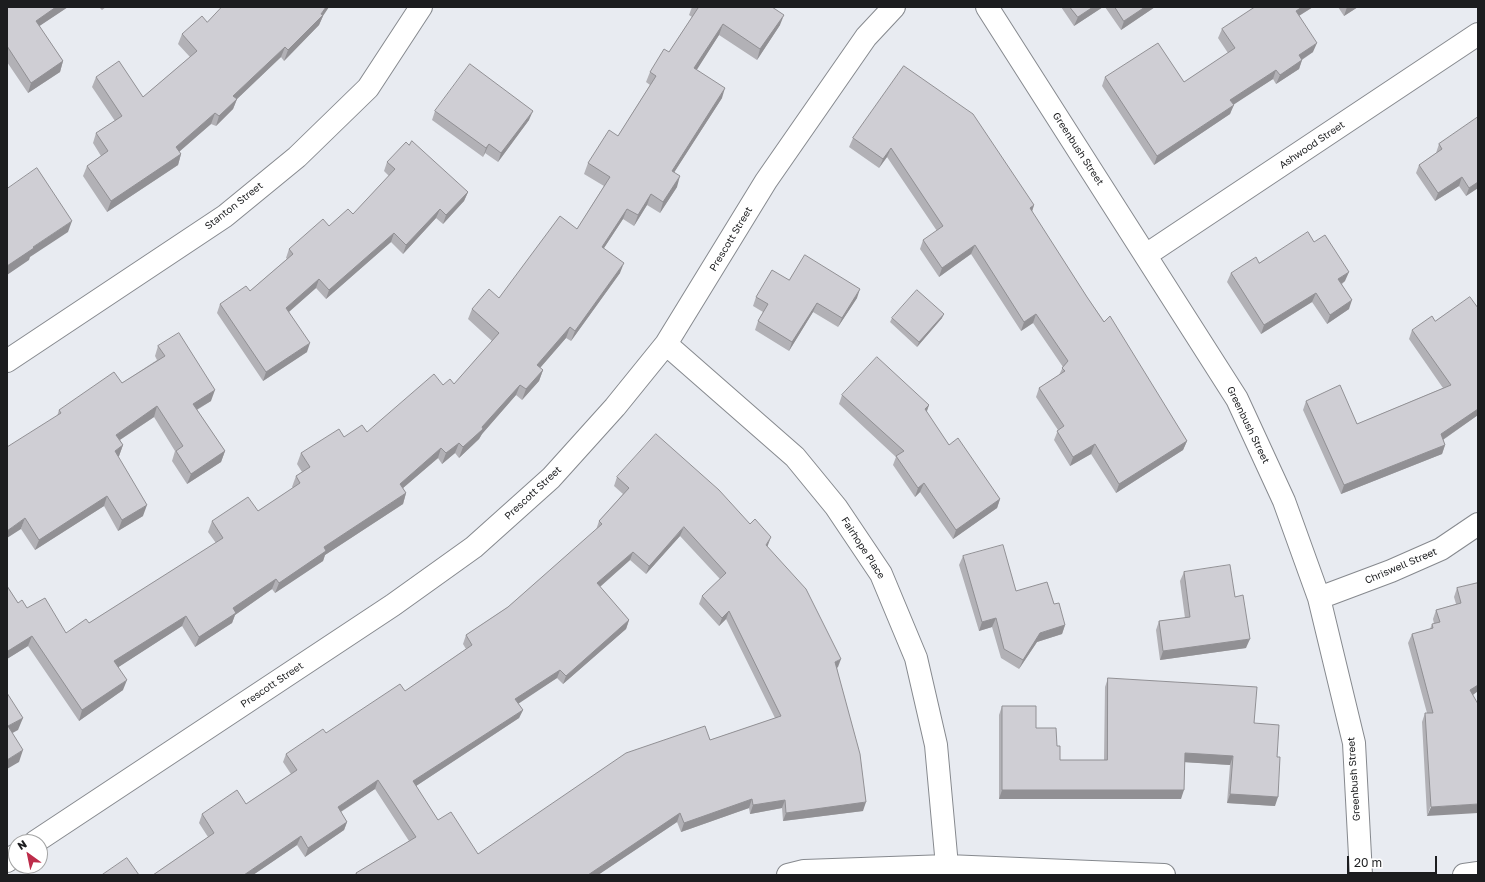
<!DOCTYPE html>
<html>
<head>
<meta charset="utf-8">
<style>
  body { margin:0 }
  #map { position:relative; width:1485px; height:882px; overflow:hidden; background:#e8ebf1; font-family:"Golos Text",sans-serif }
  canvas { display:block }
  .frame { position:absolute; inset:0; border:8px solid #1c1d1f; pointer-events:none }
  .north { position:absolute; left:8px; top:834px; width:40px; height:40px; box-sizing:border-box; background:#fff; border:1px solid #a4a5a5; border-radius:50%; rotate:327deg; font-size:11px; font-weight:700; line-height:16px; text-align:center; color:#1c1d1f }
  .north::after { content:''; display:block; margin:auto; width:14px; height:18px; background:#bd2c4a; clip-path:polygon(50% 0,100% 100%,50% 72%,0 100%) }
  .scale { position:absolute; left:1347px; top:856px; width:90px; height:18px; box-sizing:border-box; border:2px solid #1c1d1f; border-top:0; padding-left:5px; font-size:12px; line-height:14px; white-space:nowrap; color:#1c1d1f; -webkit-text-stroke:3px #fff; paint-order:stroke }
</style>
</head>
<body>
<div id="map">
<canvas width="1485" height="882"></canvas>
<div class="frame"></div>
<div class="north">N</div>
<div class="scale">20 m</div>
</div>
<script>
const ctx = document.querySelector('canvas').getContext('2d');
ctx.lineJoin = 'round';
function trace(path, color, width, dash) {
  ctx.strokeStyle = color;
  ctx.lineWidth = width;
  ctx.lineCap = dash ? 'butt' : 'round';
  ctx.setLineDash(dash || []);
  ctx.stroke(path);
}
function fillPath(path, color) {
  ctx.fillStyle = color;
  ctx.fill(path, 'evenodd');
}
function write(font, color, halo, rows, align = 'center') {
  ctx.font = font + ' "Golos Text",sans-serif';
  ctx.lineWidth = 3.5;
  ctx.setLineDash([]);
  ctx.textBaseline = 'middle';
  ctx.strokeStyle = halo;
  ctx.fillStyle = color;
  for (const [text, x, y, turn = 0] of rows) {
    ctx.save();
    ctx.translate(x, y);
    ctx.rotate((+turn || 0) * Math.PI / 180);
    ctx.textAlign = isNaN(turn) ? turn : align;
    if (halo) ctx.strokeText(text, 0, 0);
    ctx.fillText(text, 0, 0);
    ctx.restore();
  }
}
const street = new Path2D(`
  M987,7L1237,399L1284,501L1319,598L1354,743L1361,875
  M1146,255L1478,34
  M666,344L795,457L836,507L881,574L916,658L936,745L947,866
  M7,361L225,216L297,157L368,88L421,7
  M1319,598L1391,571L1441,549L1478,524
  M35,842L393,605L474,547L551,478L615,407L666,344L766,181L866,37L894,7
  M7,861L16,855
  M788,875L804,871L947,866L1164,875
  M1464,875L1478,873`);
const wall = new Path2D(`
  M7,7H68L39,26L63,61L60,72L28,93L7,62Z
  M99,7H106L102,10Z
  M692,7H772L780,25L757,60L719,35L696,70L722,98L674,172L677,187L660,213L647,205L634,226L623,219L604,248L620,273L571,341L566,338L540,368L543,370L539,381L522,400L516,395L482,434L479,439L459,458L455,453L442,464L438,458L403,488L406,493L403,504L325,555L323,561L275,593L272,589L235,615L232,623L195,647L182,626L118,667L123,690L79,721L28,646L7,659V586L18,603L66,633L89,623L216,543L208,532L212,521L258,511L293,488L292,487L296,476L302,472L297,464L301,453L344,437L367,432L443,385L454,384L492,341L468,319L472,309L499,298L577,229L604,186L584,174L588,163L618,136L650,85L646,82L650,72L669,52L692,17L689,15Z
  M1061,7H1103L1074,26Z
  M1105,7H1155L1121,30Z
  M1255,7H1313L1299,16L1313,52L1302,60L1299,69L1276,84L1273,79L1233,104L1230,114L1154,165L1102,86L1105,77L1184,82L1228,53L1218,38L1222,29Z
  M1338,7H1358L1344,16Z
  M323,16L319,25L284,61L281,57L237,99L233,109L216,126L211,124L179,152L181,154L178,165L107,212L83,176L87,166L101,156L93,143L96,133L115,121L92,87L96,77L143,97L190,57L178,44L182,34L207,22Z
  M904,66L1034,205L1032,212L1087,297L1187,441L1183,450L1116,493L1091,454L1070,466L1054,440L1058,430L1036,397L1039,388L1059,375L1063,367L1033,323L1021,331L971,254L939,277L920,249L923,240L937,231L887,157L879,168L849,147L853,138Z
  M435,111L529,120L498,162L485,153L483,157L432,120Z
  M1478,117V188L1466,196L1459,186L1435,201L1416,173L1419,165L1436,153L1439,144Z
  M409,145L468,192L464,201L443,224L436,218L403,254L391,242L326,299L316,288L289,312L307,352L263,381L217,313L220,304L250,291L287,259L286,258L289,249L329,226L353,214L389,176L384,171L387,162Z
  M1314,242L1345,281L1342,284L1349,309L1327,324L1312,302L1261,334L1227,282L1231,273Z
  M789,280L857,298L838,327L813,312L789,351L755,330L758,321L763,312L753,306L756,297Z
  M892,318H942L917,347L890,322Z
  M1412,330L1478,415L1443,440L1445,445L1442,454L1341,494L1303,410L1306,401L1357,424L1443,388L1409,339Z
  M158,346L211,401L197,410L225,451L221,462L187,484L172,461L175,451L154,417L120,440L123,445L119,456L118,457L143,516L118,531L104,506L35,550L21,529L59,410L122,383L157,360L155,356Z
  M842,395L929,405L926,412L949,445L1000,499L997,508L953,539L920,492L915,497L893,465L896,457L839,404Z
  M617,477L768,545L767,547L838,667L837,668L863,811L783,821L782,808L750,814L749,808L681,832L677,822L598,875H355L356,873L409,841L375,789L341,812L347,822L344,830L305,857L297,845L253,875H153L208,837L199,823L202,814L246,804L291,774L283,762L286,754L326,733L405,691L466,649L463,644L466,635L508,607L596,530L599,521L623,494L614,486ZM680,536L720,579L702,596L699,604L719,626L726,619L775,718L710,740L478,854L438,820L416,786L519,718L523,710L518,703L557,678L563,684L626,629L629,620L600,587L630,560L646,574Z
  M963,556L1016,591L1054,604L1065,625L1062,634L1037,642L1019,669L1001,658L992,627L979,631L959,565Z
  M1184,572L1235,597L1246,648L1160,660L1156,630L1159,621L1185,618L1180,581Z
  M1478,583V691L1473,695L1427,816L1422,722L1425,713H1427L1408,643L1412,634L1430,629L1432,624H1434L1433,619L1436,610L1456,604L1454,597L1457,588Z
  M1108,678L1254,723L1275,806L1227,803L1230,765L1185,762L1181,799H999V715L1002,706L1036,728L1057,746L1060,760H1104L1105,687Z`);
const shadedWall = new Path2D(`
  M56,7H68L32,31L36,21Z
  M326,7H329L323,16L319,25L284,61L288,50L321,14Z
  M1093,7H1103L1074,26L1078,17Z
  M1145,7H1155L1121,30L1124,21Z
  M1302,7H1313L1292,20L1296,11Z
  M1347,7H1358L1344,16Z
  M784,15L780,25L757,60L760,49Z
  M723,24L719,35L691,79L694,68Z
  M1317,43L1313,52L1295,64L1299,55Z
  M285,47L281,57L237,99L233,109L216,126L219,116L233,96Z
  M1302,60L1299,69L1276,84L1280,75Z
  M63,61L60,72L28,93L31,83Z
  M1276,70L1273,79L1227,109L1230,100Z
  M725,88L722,98L668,182L672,171Z
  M1234,105L1230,114L1154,165L1157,156Z
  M533,111L529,120L498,162L501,153Z
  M215,113L211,124L173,157L176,147Z
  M489,144L485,153L483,157L486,148Z
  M891,148L887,157L879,168L883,159Z
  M181,154L178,165L107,212L111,201Z
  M680,176L677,187L660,213L663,202Z
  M1462,177L1459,186L1435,201L1438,193Z
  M1478,182V188L1466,196L1469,188Z
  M468,192L464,201L443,224L446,215Z
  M651,194L647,205L634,226L638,215Z
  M1034,205L1031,214L1030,208Z
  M440,209L436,218L403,254L406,245Z
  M627,209L623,219L598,257L602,247Z
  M72,221L68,232L30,257L29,260L7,275V266L33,247Z
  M394,233L391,242L326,299L329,290Z
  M975,245L971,254L939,277L942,268Z
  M624,263L620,273L571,341L575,331Z
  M1349,272L1345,281L1335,288L1338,279Z
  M319,279L316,288L283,317L286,308Z
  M860,289L857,298L838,327L842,318Z
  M1316,293L1312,302L1261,334L1264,325Z
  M1352,300L1349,309L1327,324L1330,315Z
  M817,303L813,312L789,351L792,342Z
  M944,314L942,318L917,347L919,342Z
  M1036,314L1033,323L1021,331L1024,322Z
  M570,327L566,338L533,376L537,365Z
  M310,343L307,352L263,381L266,372Z
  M543,370L539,381L522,400L526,389Z
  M520,385L516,395L482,434L479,439L459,458L463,447L482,427Z
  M215,390L211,401L189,414L193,404Z
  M929,405L926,414L925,409Z
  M157,406L154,417L112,445L116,435Z
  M1478,409V415L1438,443L1441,434Z
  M1187,441L1183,450L1116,493L1119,484Z
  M459,443L455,453L442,464L446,453Z
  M1095,444L1091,454L1070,466L1073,457Z
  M123,445L119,456L111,461L115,451Z
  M1445,445L1442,454L1341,494L1344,485Z
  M441,448L438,458L396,494L400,484Z
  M225,451L221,462L187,484L191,474Z
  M924,483L920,492L915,497L918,488Z
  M406,493L403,504L325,555L323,561L275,593L279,583L324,547Z
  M107,496L104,506L35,550L39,540Z
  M1000,499L997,508L953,539L956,530Z
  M147,505L143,516L118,531L122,520Z
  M25,518L21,529L7,538V531Z
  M684,527L680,536L646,574L649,566Z
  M771,537L768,545L763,554L766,545Z
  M633,552L630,560L594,592L597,583Z
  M276,579L272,589L235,615L232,623L195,647L199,637L233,608Z
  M729,611L726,619L719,626L722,618Z
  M186,616L182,626L111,672L114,661Z
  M996,618L992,627L979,631L982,622Z
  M629,620L626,629L563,684L566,676Z
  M1065,625L1062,634L1037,642L1019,669L1023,660L1040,633Z
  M32,636L28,646L7,659V653L8,651Z
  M1250,639L1246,648L1160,660L1163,651Z
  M841,659L838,667L832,670L835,662Z
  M560,670L557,678L512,708L515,699Z
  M127,680L123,690L79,721L82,710Z
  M1478,685V691L1467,699L1470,690Z
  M523,710L519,718L410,790L413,781Z
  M23,718L18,730L7,736L8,726Z
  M23,750L19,762L7,769V760Z
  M1185,753L1233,756L1230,765L1182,762Z
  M378,780L375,789L334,816L338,807Z
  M1002,790H1184L1181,799H999Z
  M1230,794L1278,797L1275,806L1227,803Z
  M752,799L749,808L681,832L684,823Z
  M785,800L782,808L750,814L753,805Z
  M866,802L863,811L783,821L786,813Z
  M1478,804V813L1427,816L1431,807Z
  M680,813L677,822L598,875H588Z
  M347,822L344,830L305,857L308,848Z
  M301,836L297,845L253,875H244Z`);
const building = new Path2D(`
  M7,7H56L36,21L63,61L31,83L7,46Z
  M222,7H326L321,14L323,15L288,50L285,47L233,96L237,99L219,116L215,113L176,147L181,154L111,201L87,166L108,151L96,133L122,116L96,77L119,61L143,97L197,51L182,34L202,16L207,22Z
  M697,7H772L784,15L760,49L723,24L694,68L725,88L672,171L680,176L663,202L651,194L638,215L627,209L602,247L624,263L575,331L570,327L537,365L543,370L526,389L520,385L482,427L483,429L463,447L459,443L446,453L441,448L400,484L406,493L324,547L326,551L279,583L276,579L233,608L236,613L199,637L186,616L114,661L127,680L82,710L32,636L8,651L7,649V586L18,603L22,600L27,608L45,598L66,633L86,619L89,623L223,538L212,521L248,497L258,511L300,483L296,476L310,467L301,453L339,429L344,437L362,425L367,432L434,374L443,385L450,379L454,384L499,333L472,309L489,289L499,298L560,216L577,229L610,177L588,163L609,130L618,136L656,76L650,72L664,49L669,52L698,8Z
  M1070,7H1093L1078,17Z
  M1115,7H1145L1124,21Z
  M1255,7H1302L1296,11L1317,43L1299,55L1302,60L1280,75L1276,70L1230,100L1234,105L1157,156L1105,77L1158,43L1184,82L1235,48L1222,29Z
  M470,64L533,111L501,153L489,144L486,148L435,111Z
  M904,66L973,114L1034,205L1030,208L1087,297L1104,322L1110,316L1187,441L1119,484L1095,444L1073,457L1057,431L1064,426L1039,388L1065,371L1062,368L1068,361L1036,314L1024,322L975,245L942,268L923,240L943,226L891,148L883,159L853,138Z
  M1478,117V182L1469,188L1462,177L1438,193L1419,165L1442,149L1439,144Z
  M412,141L468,192L446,215L440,209L406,245L394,233L329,290L319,279L286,308L310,343L266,372L220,304L246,286L250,291L293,254L289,249L323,219L329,226L348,209L353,214L395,169L387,162L406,142L409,145Z
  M37,168L72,221L33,247L34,248L7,266V189Z
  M1308,232L1314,242L1325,235L1349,272L1338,279L1352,300L1330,315L1316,293L1264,325L1231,273L1256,257L1259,263Z
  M805,255L860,289L842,318L817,303L792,342L758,321L768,304L756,297L772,270L789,280Z
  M917,290L944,314L919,342L892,318Z
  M1470,297L1478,308V409L1441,434L1445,445L1344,485L1306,401L1340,385L1357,424L1451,385L1412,330L1432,316L1435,321Z
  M179,333L215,390L193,404L225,451L191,474L176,451L183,446L157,406L116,435L123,445L115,451L147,505L122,520L107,496L39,540L25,518L7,531V447L61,413L59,410L114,372L122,383L165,356L158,346Z
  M877,357L929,405L925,409L949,445L958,438L1000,499L956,530L924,483L918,488L896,456L904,451L842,395Z
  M656,434L719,490L750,524L755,519L771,537L766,545L806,589L841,659L835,662L860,754L866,802L786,813L785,800L753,805L752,799L684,823L680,813L588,875H357L356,873L416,837L378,780L338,807L347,822L308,848L301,836L244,875H153L214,833L202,814L237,790L246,804L297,770L286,754L323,729L326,733L400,684L405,691L472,645L466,635L508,607L602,524L599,521L629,488L617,477ZM684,527L726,573L702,596L722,618L729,611L781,716L710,740L705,726L626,753L478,854L451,812L438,820L413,781L523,710L515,699L560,670L566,676L629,620L597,583L633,552L649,566Z
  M1003,545L1016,591L1047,582L1054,604L1059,603L1065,625L1040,633L1023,660L1004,649L996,618L982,622L963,556Z
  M1230,565L1235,597L1243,595L1250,639L1163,651L1159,621L1190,617L1184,572Z
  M1478,583V685L1470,690L1478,704V804L1431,807L1425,713H1433L1412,634L1433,628L1432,624L1440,622L1436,610L1461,603L1457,588Z
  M1108,678L1257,687L1254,723L1279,725L1277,757H1280L1278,797L1230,794L1233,756L1185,753L1184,790H1002V706H1036V728H1056L1057,746H1060V760H1107Z
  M7,693L23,718L8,726L23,750L7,760Z
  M127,858L139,875H102Z`);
const streetNames = [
  ["Ashwood Street",1312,145,-34],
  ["Greenbush Street",1078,149,57],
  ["Stanton Street",234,206,-38],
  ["Prescott Street",731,239,-59],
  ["Greenbush Street",1248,425,64],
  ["Prescott Street",533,493,-43],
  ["Fairhope Place",863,548,57],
  ["Chriswell Street",1401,566,-23],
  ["Prescott Street",272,685,-34],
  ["Greenbush Street",1354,779,-94]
];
trace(street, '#86898e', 24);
trace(street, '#fff', 22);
fillPath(wall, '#b2b1b6');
fillPath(shadedWall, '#919094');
fillPath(building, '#cfced4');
trace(building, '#919094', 1);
write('10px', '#1c1d1f', '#fff', streetNames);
</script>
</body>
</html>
